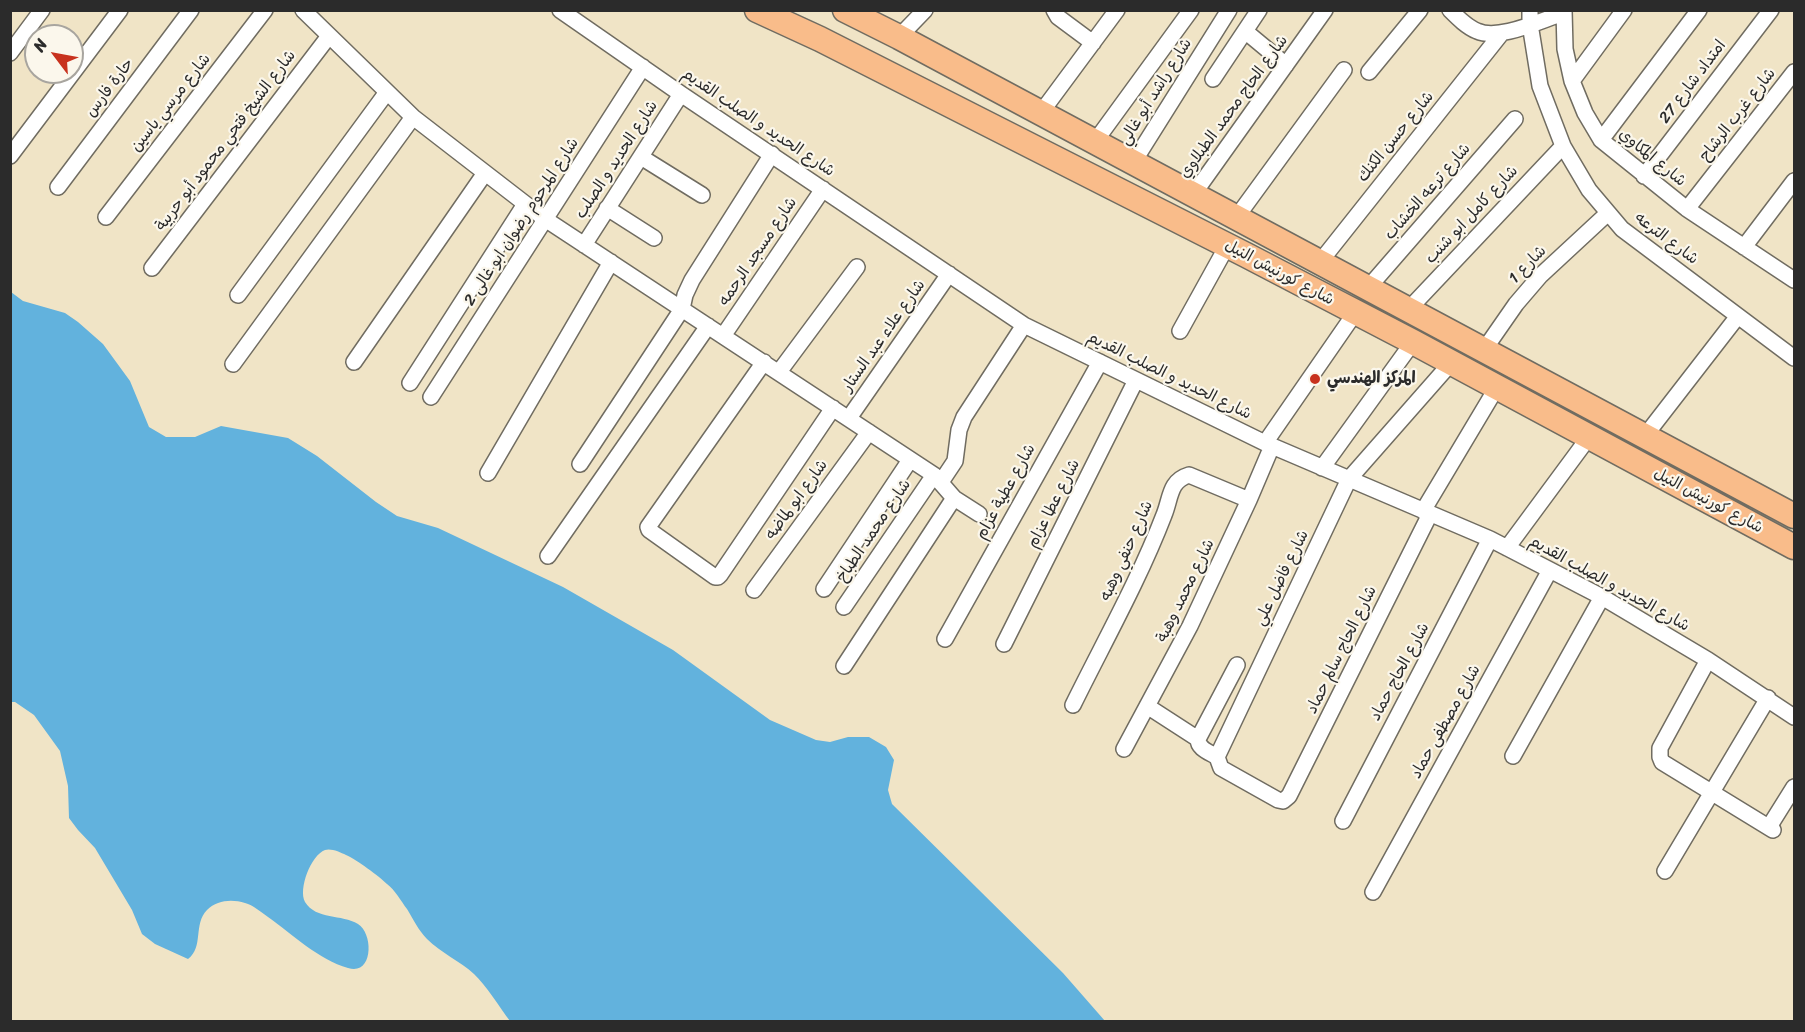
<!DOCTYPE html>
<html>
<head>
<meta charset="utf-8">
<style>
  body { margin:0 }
  #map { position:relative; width:1805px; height:1032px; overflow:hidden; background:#f0e4c6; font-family:Sriracha,sans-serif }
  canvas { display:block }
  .frame { position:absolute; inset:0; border:12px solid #2b2b2b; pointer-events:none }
  .north { position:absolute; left:24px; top:24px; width:60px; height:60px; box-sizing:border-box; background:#fbf7ec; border:2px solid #a8a59f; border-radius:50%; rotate:302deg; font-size:16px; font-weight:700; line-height:24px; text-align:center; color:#2b2b2b }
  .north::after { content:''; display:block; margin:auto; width:21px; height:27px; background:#c8321e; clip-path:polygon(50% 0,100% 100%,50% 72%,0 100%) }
</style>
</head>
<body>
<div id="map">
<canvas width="1805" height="1032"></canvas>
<div class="frame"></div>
<div class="north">N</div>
</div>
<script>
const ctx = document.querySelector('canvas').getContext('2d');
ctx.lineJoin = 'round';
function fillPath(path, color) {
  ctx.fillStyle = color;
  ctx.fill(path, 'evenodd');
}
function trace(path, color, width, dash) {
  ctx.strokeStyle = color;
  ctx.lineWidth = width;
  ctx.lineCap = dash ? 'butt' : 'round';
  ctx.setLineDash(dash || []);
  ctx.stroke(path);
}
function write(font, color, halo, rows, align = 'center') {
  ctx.font = font + ' Sriracha,"Playpen Sans Arabic",sans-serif';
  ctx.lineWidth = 4.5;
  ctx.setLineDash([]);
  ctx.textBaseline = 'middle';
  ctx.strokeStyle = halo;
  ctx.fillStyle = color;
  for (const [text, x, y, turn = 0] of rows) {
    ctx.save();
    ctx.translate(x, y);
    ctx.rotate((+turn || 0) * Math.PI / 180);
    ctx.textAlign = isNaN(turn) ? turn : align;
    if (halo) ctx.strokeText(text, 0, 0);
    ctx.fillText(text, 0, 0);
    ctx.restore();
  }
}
const water = new Path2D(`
  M11,292L23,301L65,313L78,322L103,344L130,381L149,427L166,437H195L221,426L288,438L317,456L376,502L397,516L438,528L563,587L673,650L770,720L816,740L830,742L848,737H869L886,747L894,760L888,790L892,804L1063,973L1105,1021H510C500,1008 486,985 474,974C460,961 441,953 427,939C419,931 413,919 407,909C401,901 395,890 387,884C379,876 357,860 346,855C340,852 331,848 325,850C311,855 298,889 305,902C316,920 342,914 358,924C374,934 373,976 348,968C319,960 292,934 268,917C261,912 253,905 245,903C232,899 217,900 207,910C193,924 204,947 188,959L155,944L142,934L132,910L95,848L78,830L69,818L68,786L60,751L34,715L15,702H11Z`);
const minor = new Path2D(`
  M303,10L413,117L545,219L934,475L954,498L979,514
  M560,10L681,94L1024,325L1265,443L1490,539L1550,570L1602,597L1708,660L1794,717
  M1054,10L1058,17L1093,43
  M1450,10C1458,18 1467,27 1477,31C1499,41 1541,20 1564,13
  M1530,10V24L1540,86L1563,146L1589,190L1622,229L1794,358
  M1564,10L1565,49L1572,81L1585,113L1601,140L1687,209L1794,280
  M1245,31L1286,65
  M899,37L925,10
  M10,53L42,10
  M1369,72L1420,10
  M1213,79L1259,10
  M1572,81L1624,10
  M1040,114L1117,10
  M1601,140L1699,10
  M1094,143L1191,10
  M10,156L120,10
  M641,157L702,195
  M1133,163L1229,10
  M1644,176L1771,10
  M58,187L191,10
  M1193,195L1325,10
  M607,208L654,238
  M1687,209L1794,72
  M106,217L265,10
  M1236,218L1344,70
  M584,245L681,94
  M1744,247L1794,181
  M1320,262L1501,34
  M152,268L329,36
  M1368,288L1515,119
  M238,295L387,92
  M1408,310L1563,146
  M1180,331L1227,246
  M723,336L823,189
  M1484,350L1516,304L1540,276L1608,213
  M354,362L485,173
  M764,362L648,527L649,530L715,577H718L720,575L833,408
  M233,364L413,117
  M779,372L857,267
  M410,383L525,204
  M431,397L643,67
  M849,418L949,274
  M1645,436L1738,316
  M1265,443L1355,313
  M580,464L682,309L685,295L692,280L772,154
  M1322,468L1413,342
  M488,473L611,262
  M941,482L955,461L959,430L964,417L1024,325
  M1423,511L1497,387
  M1430,514L1289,796L1283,801L1278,800L1221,768L1217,757L1349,479L1451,363
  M1507,548L1589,437
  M548,556L708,326
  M824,589L910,460
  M754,590L869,432
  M844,607L934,475
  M945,639L1100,362
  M1004,644L1136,380
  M1708,660L1660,748V757L1662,762L1773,830
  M844,666L954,498
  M1073,705C1104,642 1139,580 1164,515C1171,498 1169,481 1189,475L1249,500
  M1147,706L1198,739
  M1124,749L1190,626L1249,500L1272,446
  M1513,756L1602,597
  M1217,757C1209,752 1198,749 1198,739L1237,665
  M1343,821L1490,539
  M1769,827L1794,787
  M1665,871L1768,698
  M1373,892L1550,570`);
const trunk = new Path2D(`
  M757,10L820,39L1246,255L1413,342L1794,547
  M845,10L899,37L1794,516`);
const markers = [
  [1315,379,6,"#c8321e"]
];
const streetNames = [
  ["امتداد شارع 27",1693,82,-53],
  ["حارة فارس",110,88,-53],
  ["شارع راشد أبو غالي",1156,92,-58],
  ["شارع مرسي ياسين",171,103,-52],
  ["شارع الحاج محمد الطبلاوي",1234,107,-54],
  ["شارع غرب الرشاح",1738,115,-52],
  ["شارع الحديد و الصلب القديم",758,123,34],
  ["شارع حسن الكنك",1396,137,-51],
  ["شارع الشيخ فتحي محمود أبو حربية",226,141,-53],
  ["شارع المكاوي",1652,158,39],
  ["شارع الحديد و الصلب",617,160,-57],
  ["شارع ترعه الخشاب",1428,192,-49],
  ["شارع كامل ابو شنب",1472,215,-47],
  ["شارع المرحوم رضوان ابو غالى 2",522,222,-57],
  ["شارع الترعه",1666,239,37],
  ["شارع مسجد الرحمه",758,252,-56],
  ["شارع 1",1528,265,-46],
  ["شارع كورنيش النيل",1279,273,28],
  ["شارع علاء عبد الستار",884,336,-55],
  ["شارع الحديد و الصلب القديم",1169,376,26],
  ["شارع عطية عزام",1006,492,-61],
  ["شارع ابو لماضه",797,500,-54],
  ["شارع كورنيش النيل",1708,501,28],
  ["شارع عطا عزام",1054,504,-63],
  ["شارع محمد الطباخ",874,531,-56],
  ["شارع حنفي وهبه",1127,551,-66],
  ["شارع فاضل علي",1282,578,-64],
  ["شارع الحديد و الصلب القديم",1609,584,29],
  ["شارع محمد وهبة",1186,591,-64],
  ["شارع الحاج سالم حماد",1342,650,-64],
  ["شارع الحاج حماد",1400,672,-62],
  ["شارع مصطفى حماد",1446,722,-61]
];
const poiNames = [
  ["المركز الهندسي",1327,379]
];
fillPath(water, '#62b2dd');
trace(minor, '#706c61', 18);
trace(trunk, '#706c61', 27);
trace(minor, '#fff', 15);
trace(trunk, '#f9bc8a', 24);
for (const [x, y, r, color] of markers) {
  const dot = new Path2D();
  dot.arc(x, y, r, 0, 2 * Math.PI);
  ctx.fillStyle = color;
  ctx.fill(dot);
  trace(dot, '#fbf7ec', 2);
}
write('16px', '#2b2b2b', '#fbf7ec', streetNames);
write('bold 16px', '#2b2b2b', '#fbf7ec', poiNames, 'left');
</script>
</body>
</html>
